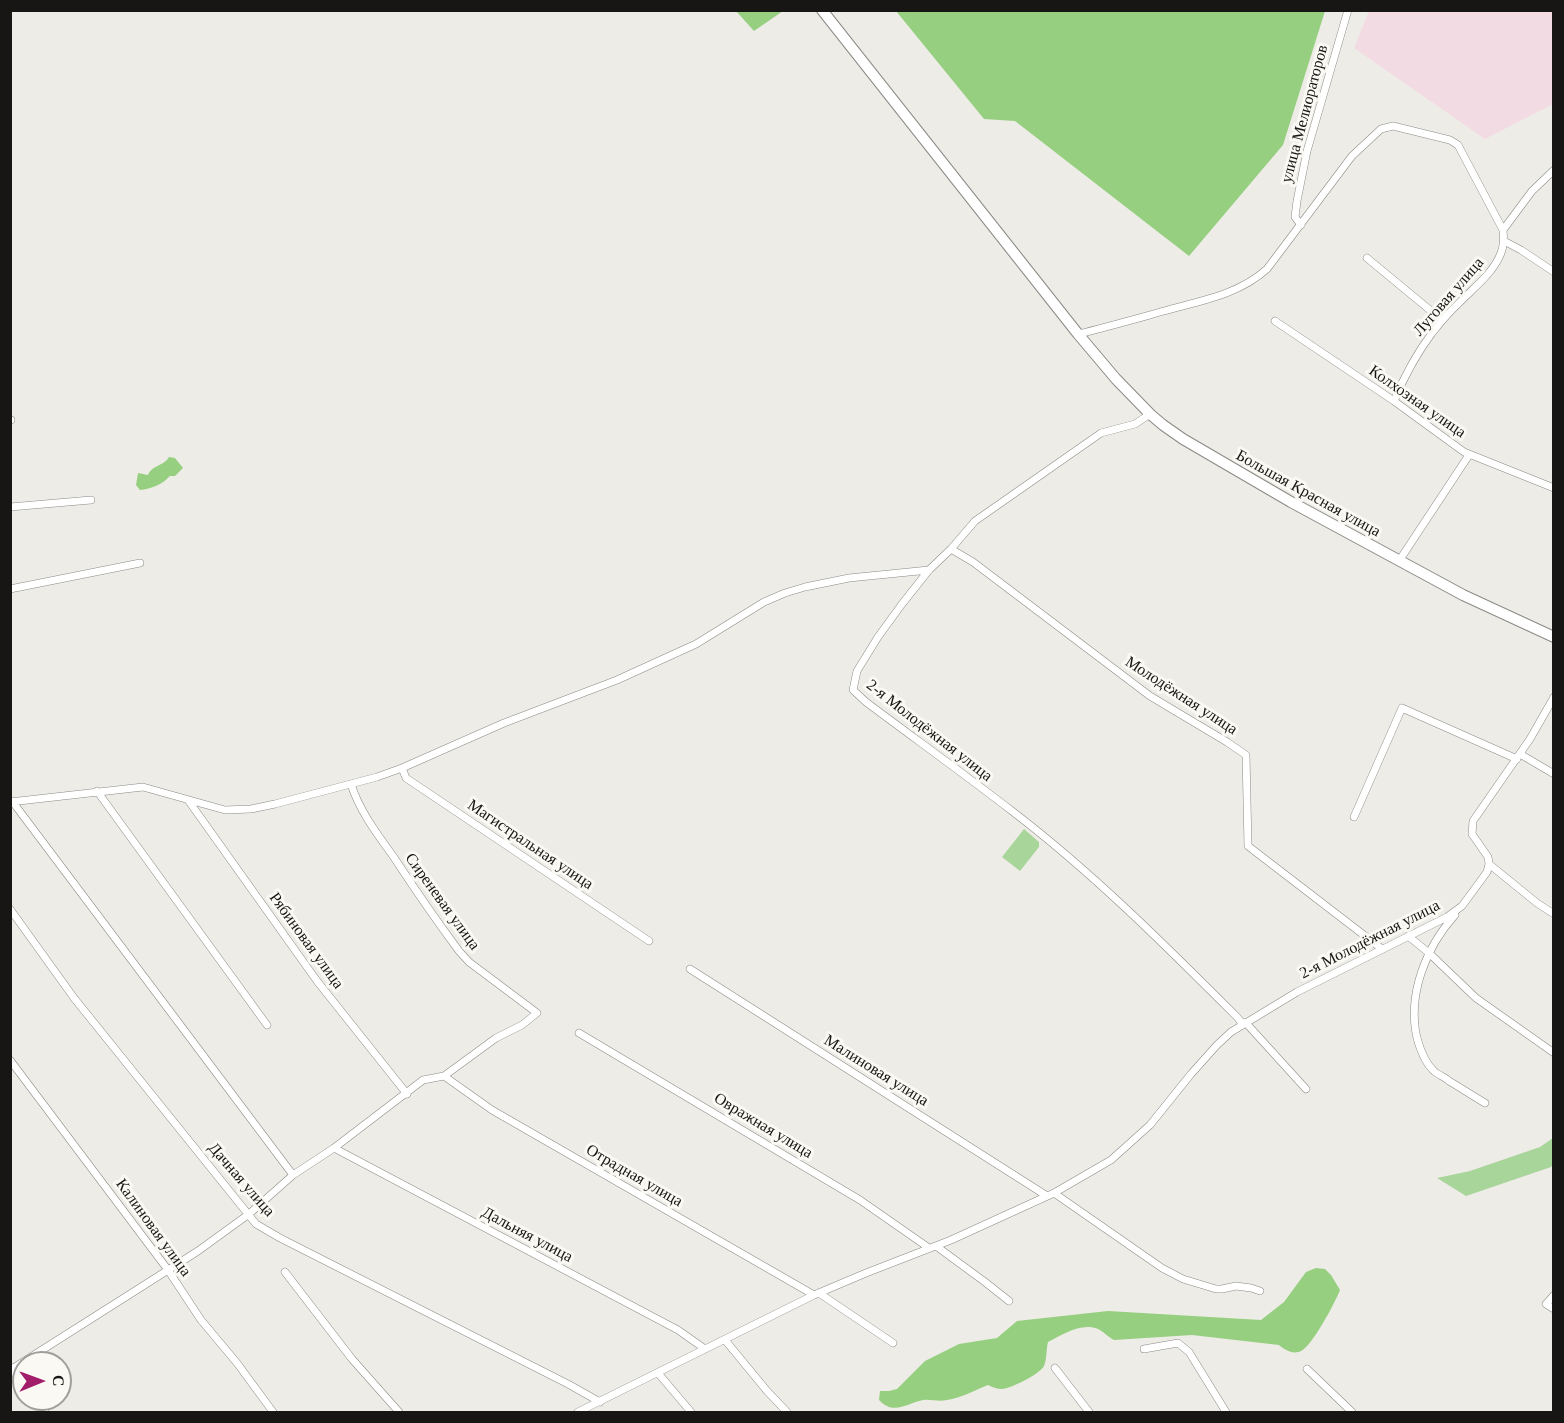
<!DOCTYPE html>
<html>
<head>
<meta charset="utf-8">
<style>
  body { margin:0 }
  #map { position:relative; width:1564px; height:1423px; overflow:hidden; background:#eeece7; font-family:Georgia,serif }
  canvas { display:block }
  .frame { position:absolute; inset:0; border:12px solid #171614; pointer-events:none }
  .north { position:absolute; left:12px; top:1351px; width:60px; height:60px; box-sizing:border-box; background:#fbf9f4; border:2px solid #a09e9a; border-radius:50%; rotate:89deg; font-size:16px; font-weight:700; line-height:24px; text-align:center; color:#171614 }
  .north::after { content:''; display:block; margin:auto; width:21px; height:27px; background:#a21d6a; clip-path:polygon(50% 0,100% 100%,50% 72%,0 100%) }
</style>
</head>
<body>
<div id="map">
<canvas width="1564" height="1423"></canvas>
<div class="frame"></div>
<div class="north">С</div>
</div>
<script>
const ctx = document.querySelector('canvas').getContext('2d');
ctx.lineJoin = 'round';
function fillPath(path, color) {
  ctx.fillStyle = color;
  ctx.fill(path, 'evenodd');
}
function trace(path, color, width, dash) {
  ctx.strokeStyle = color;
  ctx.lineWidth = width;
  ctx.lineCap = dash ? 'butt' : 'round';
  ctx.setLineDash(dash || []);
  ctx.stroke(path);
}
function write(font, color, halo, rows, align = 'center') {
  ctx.font = font + ' Georgia,serif';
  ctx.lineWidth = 6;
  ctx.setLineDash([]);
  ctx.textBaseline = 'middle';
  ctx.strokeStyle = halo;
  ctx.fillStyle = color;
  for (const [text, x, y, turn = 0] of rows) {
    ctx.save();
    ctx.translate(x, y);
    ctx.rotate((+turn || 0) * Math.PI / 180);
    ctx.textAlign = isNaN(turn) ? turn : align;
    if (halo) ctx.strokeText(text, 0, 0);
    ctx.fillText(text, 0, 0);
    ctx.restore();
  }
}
const industrial = new Path2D(`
  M1369,11H1553V104L1485,139L1354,48Z`);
const green = new Path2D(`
  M1024,829L1039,842V847L1020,871L1002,857Z
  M1553,1138V1165L1551,1167L1466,1196L1437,1178L1470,1171L1540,1147Z`);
const forest = new Path2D(`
  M736,11H783L754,31Z
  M896,11H1325L1283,145L1189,256L1015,121L984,119Z
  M169,457L175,458L183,468L175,476H170C163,484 151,489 140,490L136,485L138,473L148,475C152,465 164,466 169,457Z
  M1316,1268L1325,1269L1331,1275L1340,1290C1335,1303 1312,1346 1301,1351C1293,1355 1285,1350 1279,1345L1192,1335L1114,1340C1108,1337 1103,1331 1098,1329C1081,1322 1062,1335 1048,1342C1046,1350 1047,1359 1044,1366C1040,1374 1010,1389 1002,1389C997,1389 992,1387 988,1385C975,1390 961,1398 947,1400C939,1402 931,1399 923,1400C907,1403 894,1416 879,1400L880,1391H889L897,1389L925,1361L959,1344L997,1338L1017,1321L1108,1311L1261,1320L1284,1302L1306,1272Z`);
const minor = new Path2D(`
  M1301,225L1295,217L1297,201L1307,151L1348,10
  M1504,241L1521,250L1554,272
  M1367,258L1442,320
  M1275,321L1394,401L1464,452L1554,488
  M1078,334C1107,327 1135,319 1164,311C1200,301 1238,295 1267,269L1352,156L1381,129L1393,126L1450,140L1458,145L1503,230
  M1394,401C1404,377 1417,353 1432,333C1440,323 1448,313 1457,305C1472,289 1493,274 1501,253C1504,245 1504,238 1503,230L1532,191L1554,170
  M1150,414L1135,424L1101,433L975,521L951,549L929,570L902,604L878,637L857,671L853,690L866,702C914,738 964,774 1012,811C1093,873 1165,945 1237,1017L1241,1022L1246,1023L1306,1089
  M10,420H11
  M10,507L91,500
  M951,549L973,562L1150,696L1227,742L1246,755L1248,846L1382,949
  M1399,561L1469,455
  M10,589L140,563
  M1554,697L1530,739L1473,821L1472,834L1488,857L1489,864L1537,903L1554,914
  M1520,754L1554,774
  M402,768L406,778L649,941
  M97,791L267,1025
  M188,800L317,981L407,1094
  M12,801L293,1175
  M10,802L143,787L225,810L251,809L275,804L377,777L402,768L504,723L617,680L696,644L764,602L785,593L805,587L849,578L929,570
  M1354,817L1402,708L1517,759
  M10,909L74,998L256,1224L280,1238L568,1384L600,1402
  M1455,915C1426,947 1407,995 1417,1038C1420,1049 1425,1063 1434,1071C1438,1075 1445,1077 1449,1081C1461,1088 1473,1096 1485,1103
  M1408,936L1429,953L1476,998L1554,1053
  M690,969L1047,1196
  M579,1033L860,1200L929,1248
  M10,1060L168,1270L201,1320L237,1363L273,1412
  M444,1076L492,1110L814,1295
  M334,1148L678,1330L705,1349
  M1054,1193L1162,1268L1183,1279L1216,1289H1222L1236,1286L1251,1288L1260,1291
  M936,1246L985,1282L1009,1301
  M285,1272L352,1359L399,1412
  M819,1293L893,1343
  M1554,1295L1546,1304L1554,1309
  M725,1340L767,1391L787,1412
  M1144,1349L1178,1343L1189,1352L1226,1412
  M10,1367L24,1385
  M1055,1368L1089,1412
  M12,1369L198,1251L249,1214L293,1175L334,1148L423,1080L444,1076L496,1038L522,1025L537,1013L469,962L459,951C436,920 414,888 393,856C377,834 359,810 351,784
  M1307,1369L1352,1412
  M658,1373L691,1412
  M34,1399L45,1412
  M578,1412L814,1295L866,1273L951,1240L1054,1193L1111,1160L1150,1125L1191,1074L1217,1045L1231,1032L1297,992L1447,917L1462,906L1487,872L1489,864`);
const primary = new Path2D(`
  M822,10L1078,334L1116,379L1150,414L1163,425L1183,439L1291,502L1463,595L1554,637`);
const streetNames = [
  ["улица Мелиораторов",1305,114,-75],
  ["Луговая улица",1449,297,-49],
  ["Колхозная улица",1417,402,35],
  ["Большая Красная улица",1308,494,29],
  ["Молодёжная улица",1181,696,33],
  ["2-я Молодёжная улица",929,731,38],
  ["Магистральная улица",530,845,34],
  ["Сиреневая улица",442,902,54],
  ["2-я Молодёжная улица",1370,940,-27],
  ["Рябиновая улица",306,941,54],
  ["Малиновая улица",876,1071,32],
  ["Овражная улица",763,1126,31],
  ["Отрадная улица",634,1176,30],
  ["Дачная улица",241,1180,49],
  ["Калиновая улица",153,1228,54],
  ["Дальняя улица",527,1235,28]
];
fillPath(industrial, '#f3dbe4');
fillPath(green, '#a8d599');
fillPath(forest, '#95cf7f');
trace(minor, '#8c8a85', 8);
trace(primary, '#8c8a85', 12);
trace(minor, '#fff', 7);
trace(primary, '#fff', 10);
write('16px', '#171614', '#fbf9f4', streetNames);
</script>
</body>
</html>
